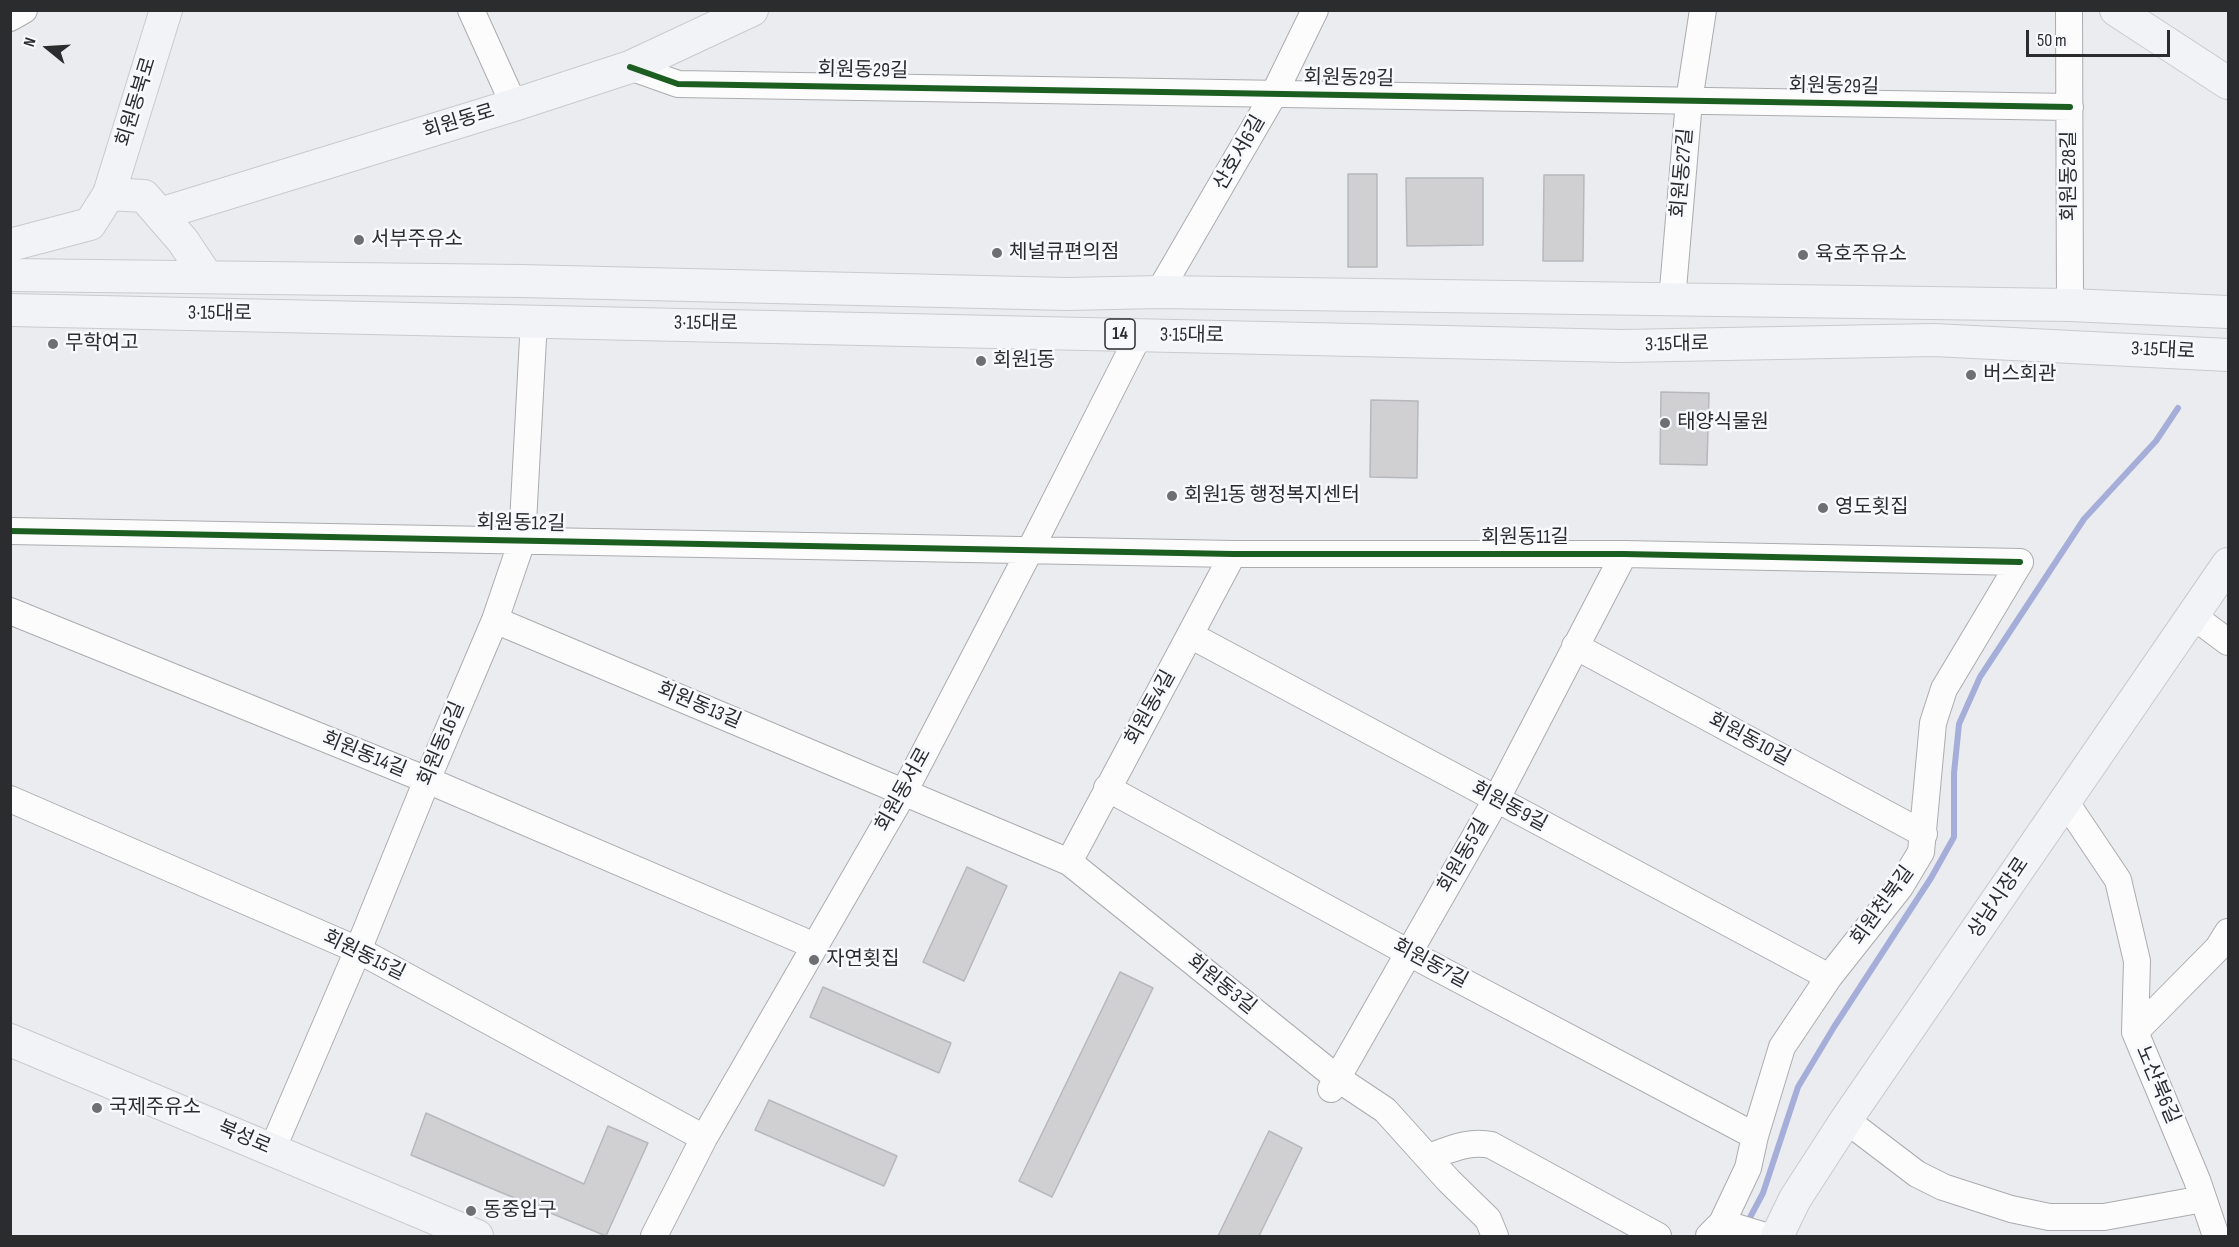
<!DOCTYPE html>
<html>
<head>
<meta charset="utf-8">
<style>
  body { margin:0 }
  #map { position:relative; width:2239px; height:1247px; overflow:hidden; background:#ebecf0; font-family:"Sofia Sans Condensed",sans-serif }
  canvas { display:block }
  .frame { position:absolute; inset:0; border:12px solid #2b2c2e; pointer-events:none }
  .north { position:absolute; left:18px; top:18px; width:60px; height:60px; -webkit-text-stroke:4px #f7f9fe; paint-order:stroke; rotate:288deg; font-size:16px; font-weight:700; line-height:24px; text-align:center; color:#2b2c2e }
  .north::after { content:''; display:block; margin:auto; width:21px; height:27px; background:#2b2c2e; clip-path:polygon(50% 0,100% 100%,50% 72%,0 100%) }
  .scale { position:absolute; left:2026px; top:30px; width:144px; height:27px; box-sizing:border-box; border:3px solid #2b2c2e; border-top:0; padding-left:8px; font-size:18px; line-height:21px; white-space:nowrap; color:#2b2c2e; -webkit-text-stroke:4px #f7f9fe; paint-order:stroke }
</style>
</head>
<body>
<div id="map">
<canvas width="2239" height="1247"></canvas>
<div class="frame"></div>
<div class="north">N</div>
<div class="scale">50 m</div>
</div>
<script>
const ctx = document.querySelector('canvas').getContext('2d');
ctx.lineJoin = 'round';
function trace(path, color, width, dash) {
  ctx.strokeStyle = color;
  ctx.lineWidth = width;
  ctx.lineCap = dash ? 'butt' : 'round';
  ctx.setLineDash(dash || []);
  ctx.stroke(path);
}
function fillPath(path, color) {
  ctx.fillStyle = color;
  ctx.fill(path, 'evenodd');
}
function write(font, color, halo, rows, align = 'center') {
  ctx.font = font + ' "Sofia Sans Condensed","Noto Sans KR",sans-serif';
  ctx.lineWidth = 5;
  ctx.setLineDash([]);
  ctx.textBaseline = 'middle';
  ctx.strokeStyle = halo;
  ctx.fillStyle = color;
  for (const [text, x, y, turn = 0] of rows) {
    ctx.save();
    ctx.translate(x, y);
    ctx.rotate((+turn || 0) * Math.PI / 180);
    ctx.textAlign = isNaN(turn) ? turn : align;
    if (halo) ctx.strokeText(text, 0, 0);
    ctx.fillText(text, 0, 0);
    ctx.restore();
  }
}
const stream = new Path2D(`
  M1746,1225L1763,1193L1798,1087L1834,1027L1931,878L1954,837V773L1959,724L1980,677L2084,519L2156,441L2178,408`);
const building = new Path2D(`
  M1348,174H1377V267H1348Z
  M1544,175H1584L1583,261H1543Z
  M1406,178H1483V245L1407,246Z
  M1661,392L1709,393L1707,465L1660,464Z
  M1371,400L1418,401L1417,478L1370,477Z
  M967,867L1007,886L964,981L923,962Z
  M1120,972L1153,988L1052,1197L1019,1181Z
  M823,987L951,1043L939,1073L810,1017Z
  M769,1100L897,1156L884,1186L755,1130Z
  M426,1113L584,1184L608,1126L648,1143L606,1236L411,1155Z
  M1269,1131L1302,1148L1259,1236H1218Z`);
const minor = new Path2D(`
  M471,10L514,105
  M2069,10L2070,305
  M10,18L24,10
  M630,67L678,84L2070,107
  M1159,292L1274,94L1315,10
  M1672,301L1689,101L1703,10
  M10,531L1233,554H1624L2020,562
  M10,611L427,780L815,946
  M2193,616L2228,642
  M495,620L1069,862L1337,1078L1385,1110L1449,1181L1488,1219L1495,1236
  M1190,635L1829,977
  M1575,646L1924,834
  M1107,788L1409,953L1755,1136
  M10,799L358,950L704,1138
  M2065,801L2118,880L2137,961L2135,1032L2197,1180L2216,1236
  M1069,862L1233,554
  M2135,1032L2218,948L2228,932
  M1331,1089L1496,800L1624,554
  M1846,1120L1917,1174L1943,1187L2011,1209L2049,1217H2104L2203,1199
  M272,1150L358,950L427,780L495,620L522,541L534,320
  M1428,1157C1449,1150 1469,1140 1491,1145L1658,1236
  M1722,1223L1765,1236
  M654,1236L704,1138L904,792L1030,550L1139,335
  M1709,1236L1722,1223L1748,1168L1755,1136L1782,1047L1829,977L1900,887L1921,852L1933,723L1944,689L2020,562`);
const major = new Path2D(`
  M2116,10L2228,83
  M109,194L144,196L183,241L207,277
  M160,214L514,105L630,67L752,10
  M10,245L90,224L109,194L166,10
  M10,275L521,281L1067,294L1159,292L2070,305L2228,312
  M10,310L1623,346L1934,340L2228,355
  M10,1040L477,1236
  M1777,1236L1795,1199L1846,1120L2228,564`);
const cycleway = new Path2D(`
  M630,67L678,84L2070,107
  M10,531L1233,554H1624L2020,562`);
const markers = [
  [359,240,6,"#6e6f72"],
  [997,253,6,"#6e6f72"],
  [1803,255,6,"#6e6f72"],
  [53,344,6,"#6e6f72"],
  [981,361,6,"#6e6f72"],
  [1971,375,6,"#6e6f72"],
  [1665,423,6,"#6e6f72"],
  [1172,496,6,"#6e6f72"],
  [1823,508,6,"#6e6f72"],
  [814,960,6,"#6e6f72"],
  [97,1108,6,"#6e6f72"],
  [471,1211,6,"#6e6f72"]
];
const shields = [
  [1120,334,30]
];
const shieldNames = [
  ["14",1120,334]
];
const streetNames = [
  ["회원동29길",863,71,1],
  ["회원동29길",1349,79,1],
  ["회원동29길",1834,87,1],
  ["회원동북로",137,102,-73],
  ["회원동로",459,122,-17],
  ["산호서6길",1240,153,-60],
  ["회원동27길",1683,173,-85],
  ["회원동28길",2070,176,-90],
  ["3·15대로",220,314,1],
  ["3·15대로",706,324,1],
  ["3·15대로",1192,336,1],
  ["3·15대로",1677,345,-1],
  ["3·15대로",2163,351,3],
  ["회원동12길",521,524,1],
  ["회원동11길",1525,538],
  ["회원동13길",699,706,23],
  ["회원동4길",1151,708,-61],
  ["회원동10길",1749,740,28],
  ["회원동16길",442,744,-67],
  ["회원동14길",364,755,22],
  ["회원동서로",904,790,-61],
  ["회원동9길",1509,807,28],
  ["회원동5길",1464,856,-60],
  ["상남시장로",1999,898,-56],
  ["회원천북길",1883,906,-54],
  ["회원동15길",364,956,26],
  ["회원동7길",1430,964,28],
  ["회원동3길",1221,985,39],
  ["노산북6길",2157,1085,67],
  ["북성로",244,1138,23]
];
const poiNames = [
  ["서부주유소",371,240],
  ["체널큐편의점",1009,253],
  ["육호주유소",1815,255],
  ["무학여고",65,344],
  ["회원1동",993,361],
  ["버스회관",1983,375],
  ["태양식물원",1677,423],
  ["회원1동 행정복지센터",1184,496],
  ["영도횟집",1835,508],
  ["자연횟집",826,960],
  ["국제주유소",109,1108],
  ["동중입구",483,1211]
];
trace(stream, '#a5aed8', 6);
fillPath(building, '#d0d0d3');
trace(building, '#b7b8bb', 1.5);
trace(minor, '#abacaf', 28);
trace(major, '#c9cacc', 34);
trace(minor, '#fcfcfd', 26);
trace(major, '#f2f3f7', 32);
trace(cycleway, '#1b5e20', 6);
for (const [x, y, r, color] of markers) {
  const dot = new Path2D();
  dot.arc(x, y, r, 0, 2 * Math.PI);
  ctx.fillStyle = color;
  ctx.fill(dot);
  trace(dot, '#f7f9fe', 2);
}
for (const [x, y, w] of shields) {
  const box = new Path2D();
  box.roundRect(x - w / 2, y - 15, w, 30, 4.5);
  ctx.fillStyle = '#f7f9fe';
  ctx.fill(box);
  trace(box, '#2b2c2e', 1.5);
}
write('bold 18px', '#2b2c2e', null, shieldNames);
write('20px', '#2b2c2e', '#f7f9fe', streetNames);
write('20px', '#2b2c2e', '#f7f9fe', poiNames, 'left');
</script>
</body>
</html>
